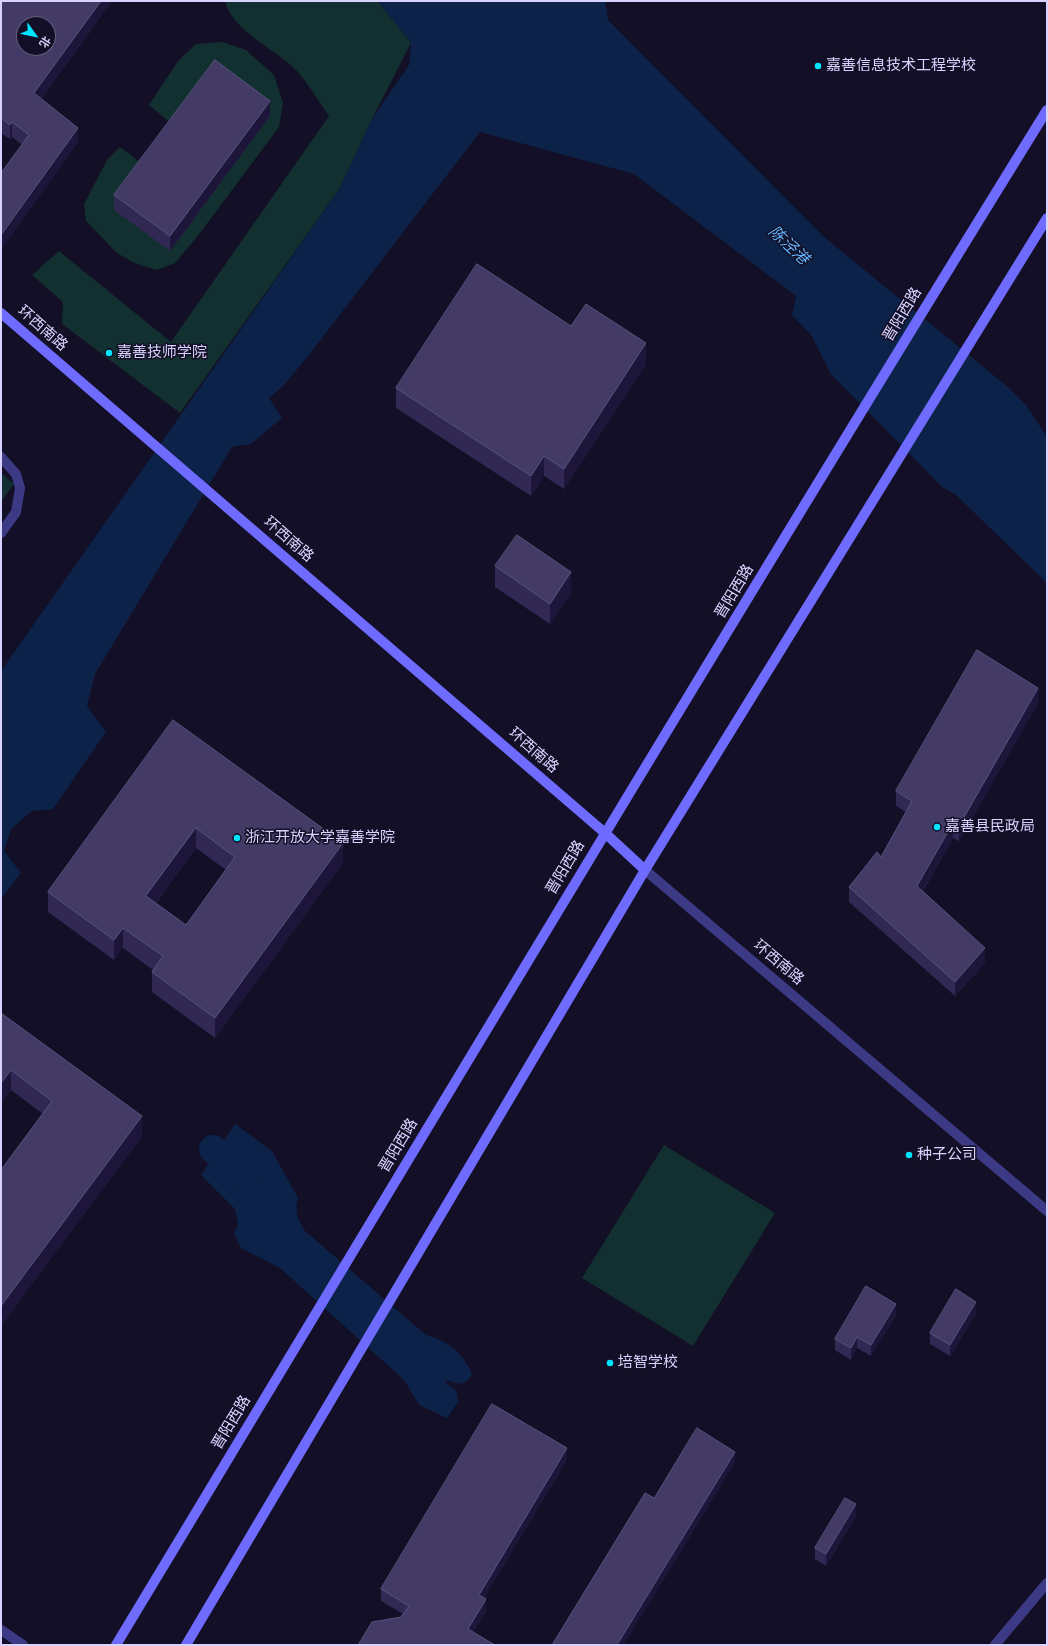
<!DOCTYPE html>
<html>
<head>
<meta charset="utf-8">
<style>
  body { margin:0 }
  #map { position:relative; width:1048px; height:1646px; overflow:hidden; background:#130f26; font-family:"Titillium Web","Noto Sans SC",sans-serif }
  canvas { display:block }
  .frame { position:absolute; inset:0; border:2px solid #d9d4ff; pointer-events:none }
  .north { position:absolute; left:16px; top:16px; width:40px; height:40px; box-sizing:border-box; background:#130f26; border:1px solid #625e7d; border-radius:50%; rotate:123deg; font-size:11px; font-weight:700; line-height:16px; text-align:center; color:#d9d4ff }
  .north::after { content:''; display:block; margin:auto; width:14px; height:18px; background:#00e5ff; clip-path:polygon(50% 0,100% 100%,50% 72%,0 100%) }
</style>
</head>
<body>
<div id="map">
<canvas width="1048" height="1646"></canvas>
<div class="frame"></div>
<div class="north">北</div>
</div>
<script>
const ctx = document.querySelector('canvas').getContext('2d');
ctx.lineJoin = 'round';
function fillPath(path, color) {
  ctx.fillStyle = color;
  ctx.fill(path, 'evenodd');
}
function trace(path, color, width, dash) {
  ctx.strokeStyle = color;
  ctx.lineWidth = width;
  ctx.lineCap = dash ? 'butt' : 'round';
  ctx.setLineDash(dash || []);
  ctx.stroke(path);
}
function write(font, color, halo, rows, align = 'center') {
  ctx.font = font + ' "Titillium Web","Noto Sans SC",sans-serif';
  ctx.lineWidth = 3;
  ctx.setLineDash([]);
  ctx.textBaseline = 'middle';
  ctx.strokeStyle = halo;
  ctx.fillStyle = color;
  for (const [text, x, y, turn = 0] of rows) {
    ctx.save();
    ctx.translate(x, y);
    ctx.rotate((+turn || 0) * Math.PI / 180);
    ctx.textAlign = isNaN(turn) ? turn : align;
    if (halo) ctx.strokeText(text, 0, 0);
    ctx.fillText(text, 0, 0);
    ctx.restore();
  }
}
const green = new Path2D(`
  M225,1H378L411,43L372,119L340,188L180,413L62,324L63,302L32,275L59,251L171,342L329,116C319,102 306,80 295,69C274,48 232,31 225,1Z
  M223,42L246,50L274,75L283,103L279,127L197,237L175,263L157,270L134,263L117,253L86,221L84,204L107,160L120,147L146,167L175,127L149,105L178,61L196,44Z
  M1,473L14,484L1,502Z
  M664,1145L775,1213L693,1346L582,1278Z`);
const water = new Path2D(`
  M378,1H605L608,20L824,237L1008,387L1026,405L1047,437V583L956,495L942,487L831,374L811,335L792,315L796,296L634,174L480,132L309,355L284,385L269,398L282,418L251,444L232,447L95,674L87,706L106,732L53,809L32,811L11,829L4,851L21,873L1,899V671L340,188L372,119L409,65L411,43Z
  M235,1124L272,1151L298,1198C294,1211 298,1220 305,1231L426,1335C449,1342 462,1351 472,1374L468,1380L462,1384L446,1380L447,1384L456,1390L458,1402L447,1418L419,1405L404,1380L280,1268L241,1248L234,1234L238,1225L235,1209L201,1175Z`);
const canal = new Path2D(`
  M213,1149L243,1179`);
const lane = new Path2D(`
  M1,457L16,474L20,488L16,512L1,533
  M995,1645L1047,1583`);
const street = new Path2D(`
  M645,870L1047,1211
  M1,1630L23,1645`);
const secondary = new Path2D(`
  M1,313L605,833L645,870
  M116,1645C425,1133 732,619 1047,110
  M186,1645L645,870L1047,218`);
const wall = new Path2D(`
  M1,1H112L41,99L78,143L22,145L12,137L10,139L1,133Z
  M270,116L170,251L114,210V195Z
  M571,326L646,364L564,489L544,476L531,496L396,408V388Z
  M495,566L571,593L550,624L495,587Z
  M1038,703L959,841L953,838L923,891L985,963L955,996L849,902V887L881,857L906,812L896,806V791Z
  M173,720L343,863L215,1038L152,992V972L153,970L123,948L114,960L48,912V892ZM196,848L226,870L186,925L156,903Z
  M1,1013L142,1136L1,1326V1170L43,1114L11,1090Z
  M976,1314L950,1356L930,1344V1333Z
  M896,1315L871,1356L857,1348L851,1360L835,1350V1339Z
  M567,1460L484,1598L486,1611L473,1632L401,1617L403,1614L381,1601V1589Z
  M856,1516L826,1566L815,1559V1548Z`);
const shadedWall = new Path2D(`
  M101,1H112L34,108V93Z
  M270,101V116L170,251V236Z
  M12,122V137L10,139V125Z
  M78,128V143L1,250V235Z
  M646,343V364L564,489V469Z
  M544,456V476L531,496V476Z
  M571,572V593L550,624V604Z
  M1038,688V703L959,841V826Z
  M953,823V838L917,900V886Z
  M196,828V848L146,916V896Z
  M343,843V863L215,1038V1018Z
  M123,928V948L114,960V940Z
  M985,948V963L955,996V982Z
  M11,1070V1090L1,1104V1083Z
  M142,1116V1136L1,1326V1306Z
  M976,1302V1314L950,1356V1345Z
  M896,1304V1315L871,1356V1345Z
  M857,1337V1348L851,1360V1348Z
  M567,1448V1460L479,1606V1595Z
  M735,1452V1463L624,1645H617Z
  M856,1504V1516L826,1566V1554Z
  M486,1599V1611L468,1640V1629Z`);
const building = new Path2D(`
  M1,1H101L34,93L78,128L1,235V173L29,135L12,122L10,125L1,118ZM24,24H48V48H24Z
  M215,60L270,101L170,236L114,195Z
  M477,264L571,326L586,304L646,343L564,469L544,456L531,476L396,388Z
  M517,535L571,572L550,604L495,566Z
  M977,650L1038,688L959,826L953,823L917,886L985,948L955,982L849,887L877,852L881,857L912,801L896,791Z
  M173,720L343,843L215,1018L152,972L163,956L123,928L114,940L48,892ZM196,828L235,857L186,925L146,896Z
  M1,1013L142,1116L1,1306V1170L52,1101L11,1070L1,1083Z
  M866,1286L896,1304L871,1345L857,1337L851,1348L835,1339Z
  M956,1289L976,1302L950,1345L930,1333Z
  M492,1404L567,1448L479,1595L486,1599L468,1629L495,1645H358L372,1622L401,1617L409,1606L381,1589Z
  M697,1428L735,1452L617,1645H552L645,1493L654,1498Z
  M845,1498L856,1504L826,1554L815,1548Z`);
const markers = [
  [818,66,4,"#00e5ff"],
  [109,353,4,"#00e5ff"],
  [937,827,4,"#00e5ff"],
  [237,838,4,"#00e5ff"],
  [909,1155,4,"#00e5ff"],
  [610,1363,4,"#00e5ff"]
];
const poiNames = [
  ["嘉善信息技术工程学校",826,66],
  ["嘉善技师学院",117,353],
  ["嘉善县民政局",945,827],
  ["浙江开放大学嘉善学院",245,838],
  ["种子公司",917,1155],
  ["培智学校",618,1363]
];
const streetNames = [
  ["晋阳西路",903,315,-59],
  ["环西南路",42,329,41],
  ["环西南路",288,540,41],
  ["晋阳西路",735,592,-59],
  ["环西南路",533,751,41],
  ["晋阳西路",566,868,-59],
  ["环西南路",778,963,40],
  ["晋阳西路",399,1146,-59],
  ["晋阳西路",232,1423,-59]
];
const waterNames = [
  ["陈泾港",788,246,43]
];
fillPath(green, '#12302f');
fillPath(water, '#0c2248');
trace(canal, '#0c2248', 28);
trace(lane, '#3d3a85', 10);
trace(street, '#3d3a85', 10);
trace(secondary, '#6f6bff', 10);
fillPath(wall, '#312854');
fillPath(shadedWall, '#1d163a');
fillPath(building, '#433a66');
trace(building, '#5a527e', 1);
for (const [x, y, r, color] of markers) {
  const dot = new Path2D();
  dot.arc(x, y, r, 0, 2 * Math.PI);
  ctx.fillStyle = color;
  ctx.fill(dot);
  trace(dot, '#130f26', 1.5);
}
write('15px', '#d9d4ff', '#130f26', poiNames, 'left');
write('15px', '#d9d4ff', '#130f26', streetNames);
write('italic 16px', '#62b6ff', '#130f26', waterNames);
</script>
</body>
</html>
